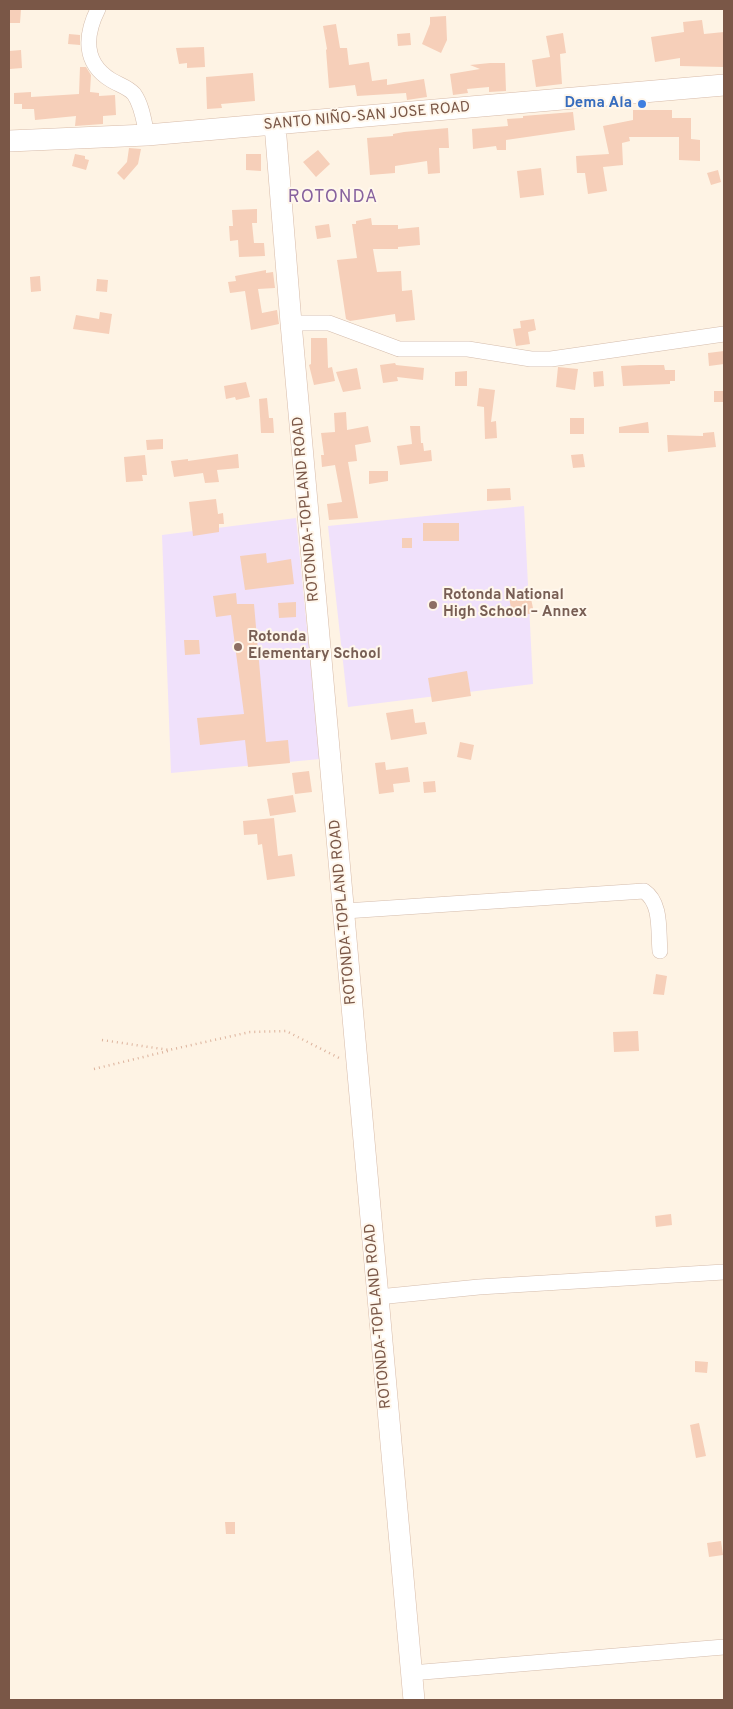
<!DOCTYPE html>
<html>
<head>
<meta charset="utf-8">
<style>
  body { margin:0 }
  #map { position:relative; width:733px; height:1709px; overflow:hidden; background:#fef3e4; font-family:Overpass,sans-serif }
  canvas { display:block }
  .frame { position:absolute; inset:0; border:10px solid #7a5747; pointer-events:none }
</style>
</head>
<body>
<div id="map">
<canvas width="733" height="1709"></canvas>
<div class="frame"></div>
</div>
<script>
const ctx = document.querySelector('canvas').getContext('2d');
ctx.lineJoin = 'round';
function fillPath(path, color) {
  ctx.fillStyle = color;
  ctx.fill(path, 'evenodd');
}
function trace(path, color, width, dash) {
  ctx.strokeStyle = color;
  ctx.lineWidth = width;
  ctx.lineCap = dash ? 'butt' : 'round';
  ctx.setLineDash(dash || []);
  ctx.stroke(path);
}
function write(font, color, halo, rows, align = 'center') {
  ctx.font = font + ' Overpass,sans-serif';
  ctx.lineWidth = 4;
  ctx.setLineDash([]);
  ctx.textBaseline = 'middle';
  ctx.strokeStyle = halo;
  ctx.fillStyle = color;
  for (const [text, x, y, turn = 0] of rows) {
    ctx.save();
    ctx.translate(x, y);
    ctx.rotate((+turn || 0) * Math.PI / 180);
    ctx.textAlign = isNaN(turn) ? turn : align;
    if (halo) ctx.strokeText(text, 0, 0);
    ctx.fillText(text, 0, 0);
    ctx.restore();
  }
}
const education = new Path2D(`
  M524,506L533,684L348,707L328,526Z
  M296,518L320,759L171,773L162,535Z`);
const building = new Path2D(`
  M9,9H21L20,23H9Z
  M446,16L447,40L441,53L422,44L430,24V17Z
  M702,20L704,34L724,32V67L680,66V58L655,62L651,37L684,32L683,22Z
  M336,24L340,48H347L349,65L369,62L372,81L387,79V85L424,79L427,97L407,100L406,93L357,96L355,85L329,88L326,50L327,49L323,26Z
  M410,33L411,45L398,46L397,34Z
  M563,33L566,53L560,54L562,84L536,87L532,60L550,57L546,36Z
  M69,34L80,35V45L68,44Z
  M204,47L205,67L187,68V63L179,64L176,48Z
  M21,50L22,68L10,69L9,51Z
  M490,63H505L506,91L489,92V87L467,89L468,93L453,95L450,74L480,69L470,65Z
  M80,67H86L91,75L90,92L99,93V96L115,95L116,115L103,116V124L75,126L76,116L35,120L34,109H22V104H14V93L31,92V97L79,94Z
  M253,73L255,101L221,104L222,108L207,109L206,77Z
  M633,110H672V118H691V139L700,140V161L679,160V137H629L630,141L622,143L623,165L603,167L607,191L588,194L585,173H577L576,156L609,154L603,126L633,120Z
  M573,112L575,130L506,140V150H497L496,146L473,149L472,129L508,126L507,119L523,118V116Z
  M448,128L449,148H439L440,173L428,174L427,161L395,166V173L370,175L367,138L393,136V134L404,132Z
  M129,148L141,149L138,164L124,180L117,173L127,162Z
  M318,150L330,164L316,177L303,162Z
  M75,154L85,156V159L89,160L86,170L72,166Z
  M246,154H261V171L246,170Z
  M541,168L544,195L520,198L517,171Z
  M718,170L721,182L711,185L707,173Z
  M257,209V223H252L254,243H264L265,256L239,257L238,240L230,241L229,226H233L232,210Z
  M371,218L372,225H398V229L419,227L420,245L398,247V249H373L377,272L401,271L402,291L412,290L415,320L396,322L395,314L350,321L346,319L337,260L357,258L352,224H356V221Z
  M329,224L331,237L317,239L315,226Z
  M266,270V273L273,272L275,288L258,289L262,313L277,310L279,324L251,330L245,291L230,293L228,282L236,281L235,276Z
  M40,276L41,291L31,292L30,277Z
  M97,279L108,280L107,292L96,291Z
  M100,312L112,314L109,334L73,329L76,315L99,319Z
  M534,319L536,330L528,332L530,344L516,346L513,329L521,328L520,321Z
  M311,338H327L328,368L332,367L335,381L314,385L309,365L311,364Z
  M724,351V364L709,366L708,353Z
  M395,363L396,365L424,368L423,380L397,377L398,381L383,383L380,365Z
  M640,365H664L665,370H675V381H670V384L623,386L621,366Z
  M558,367L578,369L575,390L556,387Z
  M357,368L361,389L343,392L336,372Z
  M467,371V386H455V372Z
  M603,371L604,386L594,387L593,372Z
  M246,382L250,397L236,400L235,397L226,399L224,386Z
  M479,388L495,390L491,422L496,421L497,438L485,439L484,407L477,406Z
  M714,391H724V402H714Z
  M267,398L269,418H273L274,433H261L259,399Z
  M346,412L347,430L368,426L371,442L355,445L357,461L348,462L358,518L329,520L327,504L342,502L335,465L322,467L321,455H324L321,433L335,432L334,413Z
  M570,418H584V434H570Z
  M648,422L649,433H619V427Z
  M410,426H420L421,443H423L424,451L431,450L432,461L400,465L397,446L412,444Z
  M714,432L716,447L668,452L667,435L703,436V433Z
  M163,439V449L147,450L146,440Z
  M238,454L239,468L217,470L219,482L205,483L203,473L174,477L171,461L188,459V461Z
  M583,454L585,467L573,468L571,455Z
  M145,455L147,475H142L143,481L126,482L124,457Z
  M369,471H388V481L369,484Z
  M510,488L511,500L487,501V489Z
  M216,499L218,514L223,513L224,524H219V532L193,536L189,502Z
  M423,523H459V541H423Z
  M402,538H412V548H402Z
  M266,553L267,563L291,559L294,584L245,590L240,556Z
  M529,589L534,613L513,617L508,593Z
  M236,593L237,604H254L266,742L288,740L290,763L248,767L245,740L200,745L197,718L244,714L231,615L216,617L213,596Z
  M296,602V617L279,618L278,603Z
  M184,640H199L200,654L185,655Z
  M467,671L471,696L432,702L428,678Z
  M413,709L415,723L425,722L427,734L391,740L386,713Z
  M460,742L474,745L471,760L457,757Z
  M385,762L386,770L408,767L410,782L393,784L394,792L379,794L375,763Z
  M309,771L312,792L295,794L292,773Z
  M435,781L436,792L424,793L423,782Z
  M293,795L296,812L270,816L267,799Z
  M274,818L278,856L292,854L295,876L267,880L262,844L258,845L257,834L244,835L243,821Z
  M656,974L667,976L664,995L653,994Z
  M638,1031L639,1051L614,1052L613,1032Z
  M671,1214L672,1225L656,1227L655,1216Z
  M695,1361L708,1362L707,1373L695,1372Z
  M699,1423L706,1456L696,1458L690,1425Z
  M225,1522H235V1534H226Z
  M721,1541L723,1555L709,1557L707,1543Z`);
const path = new Path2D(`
  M102,1040L169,1050L250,1032L286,1031L341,1059
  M94,1069L168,1051`);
const street = new Path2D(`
  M98,9C85,35 83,63 111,80C119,85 128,87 134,94C142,105 144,122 147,135
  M291,323H329L399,349H468L531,359H551L724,334
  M345,911L644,891C662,903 658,931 660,951
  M378,1297L479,1287L724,1272
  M411,1673L724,1647`);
const secondary = new Path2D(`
  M275,125L291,323L414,1700
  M9,141L147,135L724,85`);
const markers = [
  [642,104,5,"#3f7fe0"],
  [433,605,5,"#8d6e63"],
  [238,647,5,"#8d6e63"]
];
const shopNames = [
  ["Dema Ala",632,104]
];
const streetNames = [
  ["SANTO NIÑO-SAN JOSE ROAD",367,117,-5],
  ["ROTONDA-TOPLAND ROAD",307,509,-95],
  ["ROTONDA-TOPLAND ROAD",344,912,-95],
  ["ROTONDA-TOPLAND ROAD",379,1316,-95]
];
const educationNames = [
  ["Rotonda National",443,596],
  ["High School – Annex",443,613],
  ["Rotonda",248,638],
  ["Elementary School",248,655]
];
const quarterNames = [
  ["ROTONDA",333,198]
];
fillPath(education, '#f0e1fb');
fillPath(building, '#f6cfb9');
trace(street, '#d4bcac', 16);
trace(secondary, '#d7bba9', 22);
trace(path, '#dcb29c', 2.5, [1, 4]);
trace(street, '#fff', 15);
trace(secondary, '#fff', 21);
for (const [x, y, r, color] of markers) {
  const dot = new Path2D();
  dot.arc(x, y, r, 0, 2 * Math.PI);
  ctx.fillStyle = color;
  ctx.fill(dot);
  trace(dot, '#fff7ec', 2);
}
write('bold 15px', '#366cbe', '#fff7ec', shopNames, 'right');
write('15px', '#7a5747', '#fff7ec', streetNames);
write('bold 15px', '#785e54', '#fff7ec', educationNames, 'left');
ctx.letterSpacing = '1px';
write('18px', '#87629e', '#fff7ec', quarterNames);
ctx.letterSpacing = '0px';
</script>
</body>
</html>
